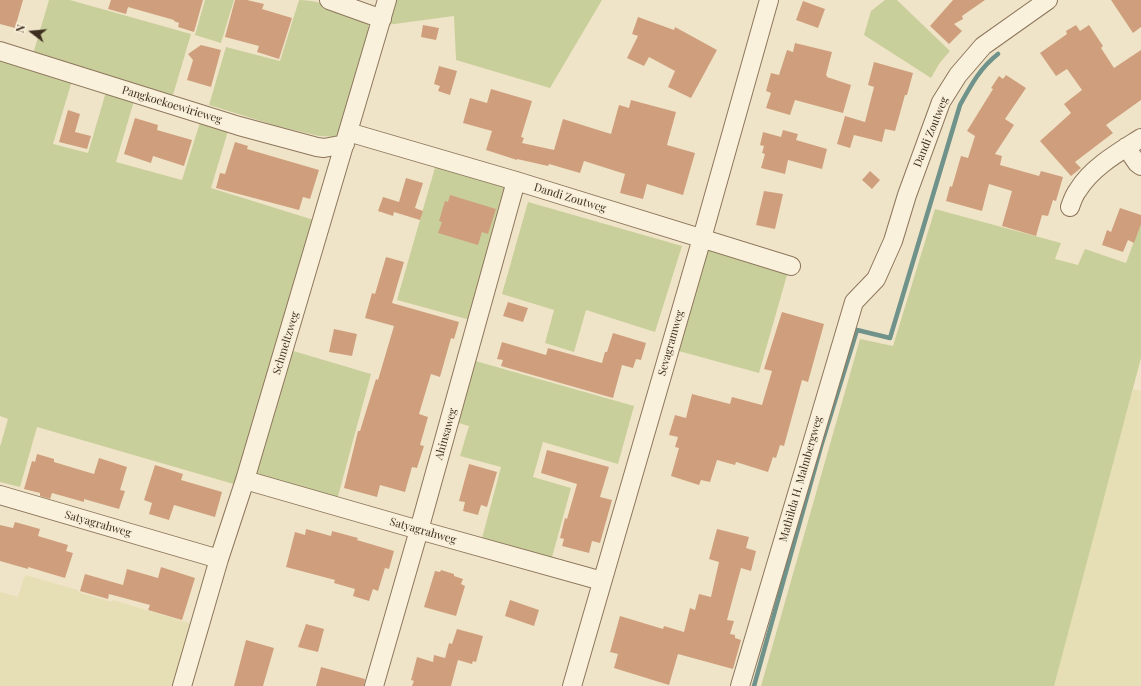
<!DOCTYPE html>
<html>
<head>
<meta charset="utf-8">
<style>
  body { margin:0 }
  #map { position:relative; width:1141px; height:686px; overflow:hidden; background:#f0e4c8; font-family:"Playfair Display",serif }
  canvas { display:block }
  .north { position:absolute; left:12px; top:12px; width:40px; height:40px; -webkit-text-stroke:3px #f7eed8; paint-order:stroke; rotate:286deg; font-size:11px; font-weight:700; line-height:16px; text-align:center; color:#3d2e20 }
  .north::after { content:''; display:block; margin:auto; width:14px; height:18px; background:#3d2e20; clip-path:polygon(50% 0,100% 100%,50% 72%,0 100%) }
</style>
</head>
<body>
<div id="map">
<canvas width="1141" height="686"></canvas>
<div class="north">N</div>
</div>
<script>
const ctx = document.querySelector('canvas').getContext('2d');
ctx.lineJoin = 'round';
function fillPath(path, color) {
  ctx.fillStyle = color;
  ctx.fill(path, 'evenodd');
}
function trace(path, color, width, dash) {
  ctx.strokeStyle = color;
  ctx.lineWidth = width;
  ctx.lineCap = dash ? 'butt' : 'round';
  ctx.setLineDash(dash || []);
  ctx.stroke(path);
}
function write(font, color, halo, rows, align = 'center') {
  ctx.font = font + ' "Playfair Display",serif';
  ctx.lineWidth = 3;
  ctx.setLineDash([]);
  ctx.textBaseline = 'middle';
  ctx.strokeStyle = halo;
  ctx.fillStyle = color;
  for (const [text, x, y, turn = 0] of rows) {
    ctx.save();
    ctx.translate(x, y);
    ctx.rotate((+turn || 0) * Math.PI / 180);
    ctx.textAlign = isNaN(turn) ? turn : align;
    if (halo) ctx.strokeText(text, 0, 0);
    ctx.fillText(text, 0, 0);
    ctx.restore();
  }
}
const farmland = new Path2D(`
  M1133,389L1141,391V686H1051Z
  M25,575L78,590V592L112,602L113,600L195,625L177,686H0V592L18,597Z`);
const green = new Path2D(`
  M49,0H70L191,34L173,95L33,54Z
  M205,0H234L221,43L195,35Z
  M299,0C322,0 348,12 367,22L370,30L344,132L336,137L319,136L277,126L209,105L226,47L280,61Z
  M395,0H602L550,88L456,60L454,16L387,25Z
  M885,0H897L950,51L939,64L931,78L864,35L871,11Z
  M0,53L74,74L53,144L88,153L108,85L136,94L116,162L182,180L203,113L231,121L211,188L317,221L237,485L37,427L20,487L0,482V447L8,419L0,416Z
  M436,164L507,187L474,321L397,300Z
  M528,202L682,246L655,332L586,310L574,352L545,343L554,310L502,294Z
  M935,209L1061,243L1055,259L1078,265L1085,249L1126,263L1141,222V358L1054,686H761L860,339L893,346Z
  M712,246L789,268L759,373L675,350L707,250Z
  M290,350L371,374L337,500L258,476L255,470Z
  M472,360L634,406L618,464L543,442L533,477L571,488L551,561L481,542L501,467L460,456L469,426L455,422Z`);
const stream = new Path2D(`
  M754,686L822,443L857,330L890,338L960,105C971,85 980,68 998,54`);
const building = new Path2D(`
  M0,0H23L15,28L0,24Z
  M111,0H203L194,32L178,27L179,23L174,21V20L128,7L126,14L108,9Z
  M235,0H247L264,4L262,9L292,18L279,59L257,52L259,46L225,37Z
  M953,0H985L962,16L963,19L954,24L962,31L949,44L930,26Z
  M1111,0H1141V27L1133,33Z
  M803,1L825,9L818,28L796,20Z
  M638,17L674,30L675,27L717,50L691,98L668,87L675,71L649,57L644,66L627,58L638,36L632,34Z
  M423,25L439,28L436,40L421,37Z
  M1076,25L1080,31L1089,25L1103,46L1101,48L1114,68L1141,50V100L1106,125L1113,133L1075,162L1081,168L1071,176L1040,141L1071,113L1064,104L1082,90L1067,69L1056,76L1040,53L1067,34L1066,31Z
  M795,43L832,52L826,75L827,76V77L851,85L843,113L795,100L790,115L766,108L771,93L766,91L771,73L779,75L787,50L793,52Z
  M201,45L221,50L211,87L187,80L193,60L188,54Z
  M874,62L913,73L907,95H905L895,131L885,129L882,142L854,135L850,148L837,144L845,116L865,122L874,87L868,85Z
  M439,66L457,71L450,95L438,91L440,86L434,84Z
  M1006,75L1026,88L1005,119L1014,125L995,154L1002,156L1000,165L1039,176L1041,171L1063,177L1056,201L1053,200L1048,216L1042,215L1036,236L1002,226L1012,191L989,184L982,211L946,201L950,186L952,187L961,156L968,158L975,136L967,131L993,89L991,88L999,76L1003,79Z
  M491,89L532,101L521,137L524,138L522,143L554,150L563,119L611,134L619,105L629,108L631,100L676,112L667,145L695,153L683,195L647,184L643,199L620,193L625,174L584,161L580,173L549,164L548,166L517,159V160L486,150L492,131L463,123L470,98L487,103Z
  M68,110L80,114L75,132L91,136L87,149L59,142Z
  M135,118L158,125L157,130L192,140L184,166L153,156L151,163L124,154Z
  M783,130L798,134L796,140L827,149L822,169L788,160L785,174L761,168L765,154L762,153L764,146L760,145L763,132L781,137Z
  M235,142L248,146L247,149L319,170L310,199L303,197L299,210L216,188L220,173L225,174Z
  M870,171L880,180L872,189L862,180Z
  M406,178L423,183L415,208L423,211L420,220L394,212L393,216L378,211L383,197L399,202Z
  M764,191L783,194L775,229L756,225Z
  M450,195L496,209L488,234L482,232L478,245L438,233L442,222L439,221L445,201L448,202Z
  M1120,208L1141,215V224L1134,243L1128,240L1123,252L1102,245L1107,230L1111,232Z
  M386,257L404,262L392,303L459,322L454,339L451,338L440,377L431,374L419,414L428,417L420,445L424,446L417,468L412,467L405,492L380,485L377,497L344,488L358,431H360L376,379L378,380L394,326L365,318L372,293L375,294Z
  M508,302L528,308L523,322L503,316Z
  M782,312L824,324L808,382L802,380L784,446L780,445L776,458L773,457L768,472L736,462L735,465L717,460L710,482L701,480L699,485L671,476L679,448L675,447L678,437L669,435L675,415L686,418L692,394L730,404L732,397L762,405L772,371L764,369Z
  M334,329L357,334L352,356L329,352Z
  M613,333L646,343L641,360L636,359L633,368L622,365L613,398L501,366L503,360L497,359L502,342L546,355L548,348L602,363L605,352H607Z
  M547,450L609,467L600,497L612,500L600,543L592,541L589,553L562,546L564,539L560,538L565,518L567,519L577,484L541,473Z
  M37,454L54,459V462L94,474L99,458L127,467L120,490L125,491L119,509L84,499V502L52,493L50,499L40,496V493L24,489L32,461L35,462Z
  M469,464L497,472L487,507L481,505L478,515L463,511L465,502L459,501Z
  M155,465L183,474L181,480L222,492L215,517L174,505L169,520L149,514L152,503L144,500Z
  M15,522L40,529L38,536L68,545L66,551L73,553L65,578L28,567V569L0,561V525L13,528Z
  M306,529L331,536L332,531L358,538L357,540L394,551L389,569L385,568L378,591L373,589L369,601L353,596L355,589L334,583L335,580L286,567L295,532L305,535Z
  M717,529L749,537L746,548L756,551L751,571L741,568L727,620L734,621L730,634L735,635V638L741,640L733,669L678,654L669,685L614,668L618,654L610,652L620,616L663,629L664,626L684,632L690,608L695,610L699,594L711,597L719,562L709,559Z
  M161,567L195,578L182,620L148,610L150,605L109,594L108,599L80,591L85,574L123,585L127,569L158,578Z
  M441,570L454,574V576L463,579L461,584L465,586L456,616L424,607L435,571L440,572Z
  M510,600L539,610L534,626L505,616Z
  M306,624L324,629L318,652L298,647Z
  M457,629L483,636L476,662L473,661L472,664L458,660L451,686H412L414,681L411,680L417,657L433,662L434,655L445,658L449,643L452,644Z
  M246,640L274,648L263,686H234Z
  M321,667L365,679L364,686H316Z`);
const street = new Path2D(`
  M329,0L382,19
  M0,51L239,126L317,147L324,148L345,144
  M348,132L516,181L791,266
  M1126,147L1137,163L1141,166
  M1070,207C1072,201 1074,195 1078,190C1092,167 1119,152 1141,138
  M245,480L419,530L602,581
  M0,495L219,559
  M182,686L219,559L245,480L387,0
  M374,686L419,530L516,181
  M572,686L702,238L769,0
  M740,686L854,302L876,279L893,241L907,195L941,102L958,75L983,46L1048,0`);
const streetNames = [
  ["Pangkoekoewirieweg",172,105,17],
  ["Dandi Zoutweg",931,132,-68],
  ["Dandi Zoutweg",570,198,17],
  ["Schmeltzweg",286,343,-73],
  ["Sevagramweg",671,343,-74],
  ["Ahinsaweg",446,434,-74],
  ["Mathilda H. Malmbergweg",801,479,-74],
  ["Satyagrahweg",98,524,16],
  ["Satyagrahweg",423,531,16]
];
fillPath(farmland, '#e6deb5');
fillPath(green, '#c9cf9b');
trace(stream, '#6f938a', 4.5);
fillPath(building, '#cf9f7d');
trace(street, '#8d765c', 20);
trace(street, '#faf1dc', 18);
write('11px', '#3d2e20', '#f7eed8', streetNames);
</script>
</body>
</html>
